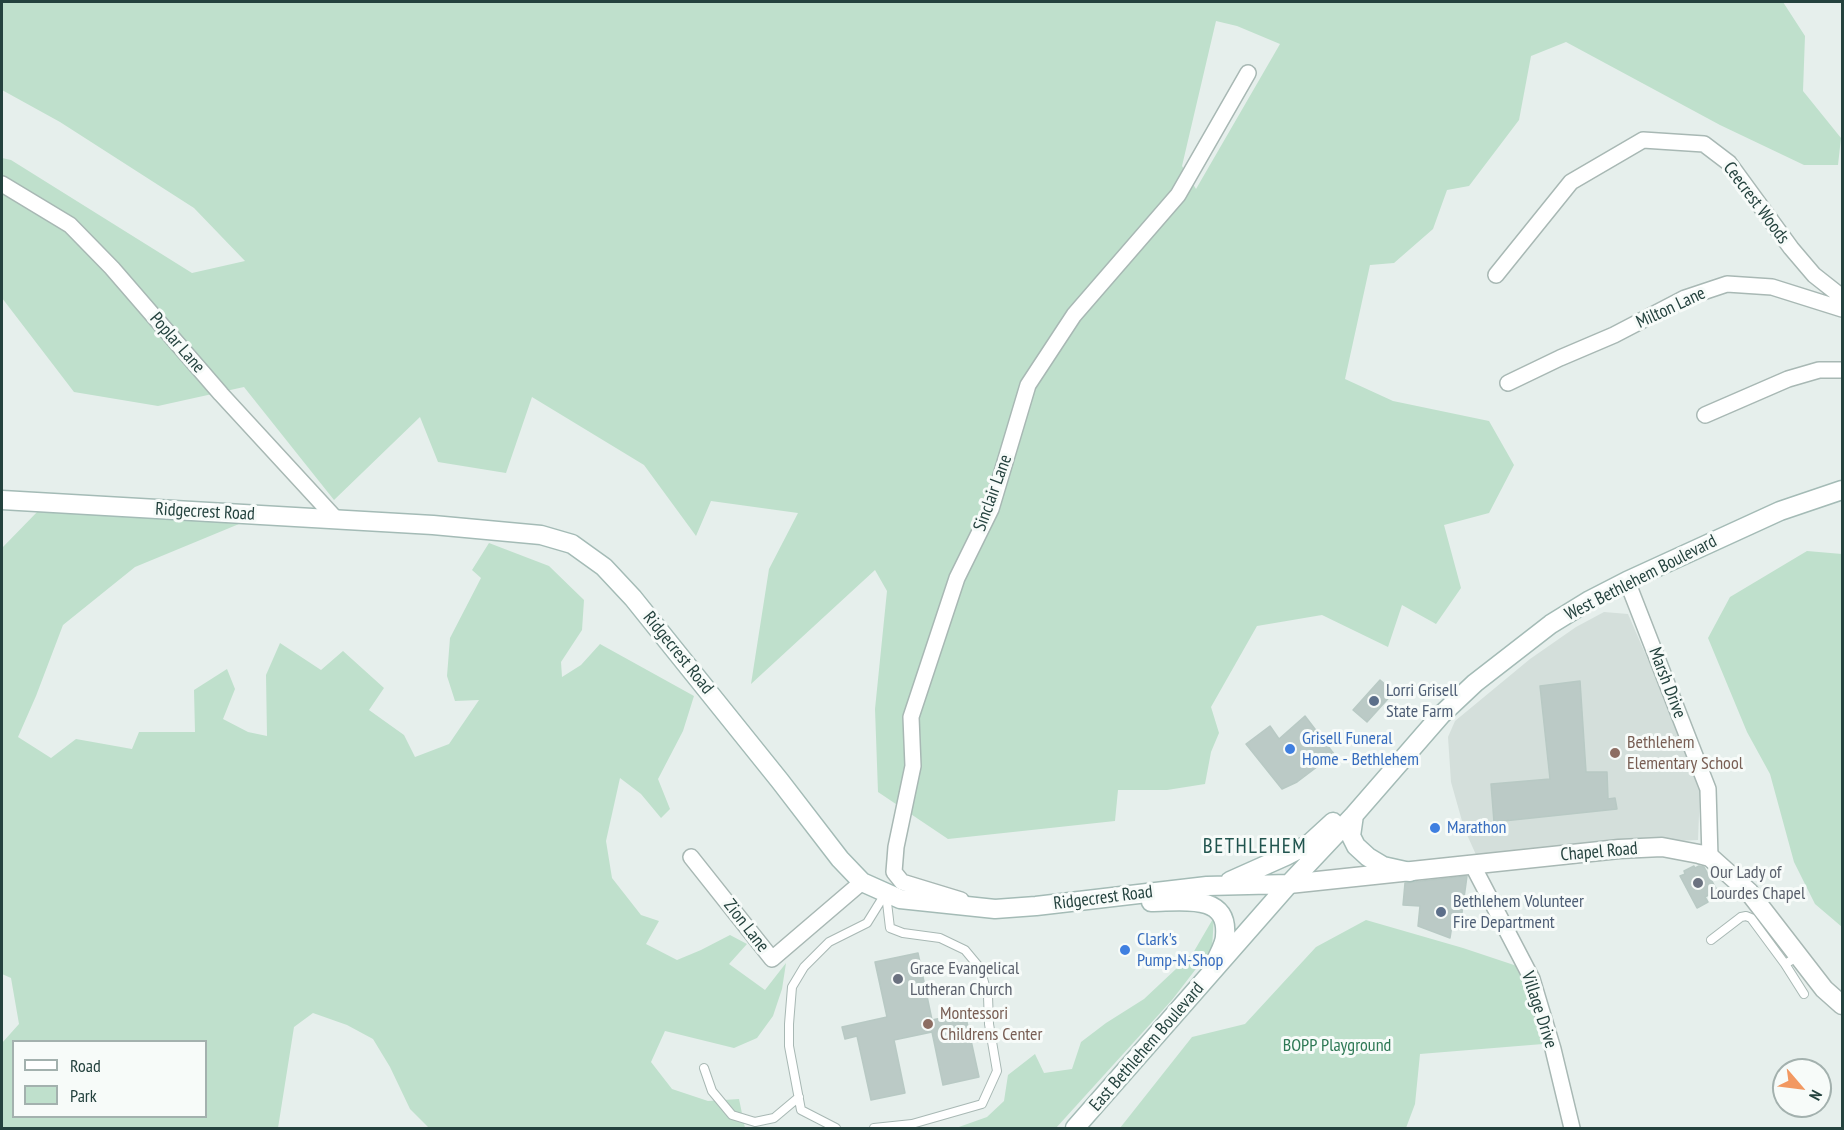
<!DOCTYPE html>
<html>
<head>
<meta charset="utf-8">
<style>
  body { margin:0 }
  #map { position:relative; width:1844px; height:1130px; overflow:hidden; background:#e6efec; font-family:"PT Sans Narrow",sans-serif }
  canvas { display:block }
  .frame { position:absolute; inset:0; border:3px solid #24423e; pointer-events:none }
  .legend { position:absolute; left:12px; top:1040px; width:195px; height:78px; box-sizing:border-box; background:#f7fbf9; border:2px solid #a3b1ae; margin:0; padding:8px 10px; list-style:none; font-size:18px; color:#24423e }
  .legend li { display:flex; align-items:center; gap:12px; height:30px }
  .legend b { width:30px; border:2px solid #a3b1ae }
  .north { position:absolute; left:1772px; top:1058px; width:60px; height:60px; box-sizing:border-box; background:#f7fbf9; border:2px solid #a3b1ae; border-radius:50%; rotate:118deg; font-size:16px; font-weight:700; line-height:24px; text-align:center; color:#24423e }
  .north::after { content:''; display:block; margin:auto; width:21px; height:27px; background:#f29861; clip-path:polygon(50% 0,100% 100%,50% 72%,0 100%) }
</style>
</head>
<body>
<div id="map">
<canvas width="1844" height="1130"></canvas>
<div class="frame"></div>
<ul class="legend">
<li><b style="height:8px;background:#fff"></b>Road</li>
<li><b style="height:16px;background:#bfe0cc"></b>Park</li>
</ul>
<div class="north">N</div>
</div>
<script>
const ctx = document.querySelector('canvas').getContext('2d');
ctx.lineJoin = 'round';
function fillPath(path, color) {
  ctx.fillStyle = color;
  ctx.fill(path, 'evenodd');
}
function trace(path, color, width, dash) {
  ctx.strokeStyle = color;
  ctx.lineWidth = width;
  ctx.lineCap = dash ? 'butt' : 'round';
  ctx.setLineDash(dash || []);
  ctx.stroke(path);
}
function write(font, color, halo, rows, align = 'center') {
  ctx.font = font + ' "PT Sans Narrow",sans-serif';
  ctx.lineWidth = 6;
  ctx.setLineDash([]);
  ctx.textBaseline = 'middle';
  ctx.strokeStyle = halo;
  ctx.fillStyle = color;
  for (const [text, x, y, turn = 0] of rows) {
    ctx.save();
    ctx.translate(x, y);
    ctx.rotate((+turn || 0) * Math.PI / 180);
    ctx.textAlign = isNaN(turn) ? turn : align;
    if (halo) ctx.strokeText(text, 0, 0);
    ctx.fillText(text, 0, 0);
    ctx.restore();
  }
}
const built = new Path2D(`
  M1604,612L1628,614L1681,736L1700,790L1698,840L1591,845L1477,857L1464,828L1451,782L1448,737L1455,721L1530,659L1576,627Z`);
const green = new Path2D(`
  M2,2H1783L1805,36L1803,91L1841,138L1838,165H1804L1720,125L1566,42L1531,56L1519,120L1469,186L1447,190L1433,229L1394,263L1370,265L1345,379L1393,401L1489,421L1514,465L1489,513L1444,525L1461,588L1436,624L1402,605L1388,647L1322,615L1257,626L1211,707L1219,733L1211,752L1205,784L1167,790H1118L1115,821L948,839L878,792L875,709L887,591L875,570L751,684L769,569L798,513L711,501L696,536L644,465L532,397L506,473L438,462L420,417L334,500L244,387L158,406L74,392L2,298V158L11,160L192,273L245,261L194,208L60,122L2,90ZM1216,21L1237,26L1280,44L1196,189L1182,166Z
  M39,510L134,515L239,524L135,567L63,625L36,696L18,737L51,758L76,739L132,749L139,732H195L194,690L227,669L235,689L223,719L248,732L267,736L266,675L280,643L321,670L343,651L384,688L369,710L404,735L415,757L449,744L479,700L455,701L447,676L450,638L481,578L472,570L489,543L549,566L584,600L582,630L561,662L562,677L581,665L600,644L694,696L683,731L658,779L670,809L661,818L641,794L620,778L606,841L612,878L641,915L659,921L646,944L677,960L701,950L730,935L747,944L729,964L765,990L786,963L782,989L773,1016L757,1038L734,1048L665,1031L651,1062L672,1089L708,1101L739,1099L745,1128H429L410,1109L390,1067L373,1039L347,1025L313,1013L294,1027L278,1128H2V1043L19,1024L11,978L2,974V548ZM14,1042H206V1116H14Z
  M1807,551L1842,554V927L1815,904L1794,862L1770,774L1747,732L1708,638L1730,597Z
  M1214,917L1212,948L1172,1000L1056,1128H956L987,1117L1004,1101L1008,1075L1035,1054L1044,1073L1072,1069L1081,1042L1106,1023L1144,999L1193,953Z
  M1366,920L1463,948L1520,967L1526,981L1543,1044L1420,1054L1415,1104L1406,1128H1120L1192,1037L1245,1024L1316,947Z`);
const building = new Path2D(`
  M1380,680L1394,692L1367,722L1353,710Z
  M1580,681L1586,772H1607L1608,799L1615,798L1617,809L1494,822L1491,784L1550,779L1540,686Z
  M1305,716L1334,754L1297,782L1282,789L1246,744L1270,726L1279,739Z
  M1694,866L1695,868L1699,866L1704,867L1717,890L1705,897L1708,902L1697,908L1680,876L1685,874L1684,871Z
  M1467,876L1461,920L1453,919L1450,938L1418,926L1420,906L1403,905L1405,883Z
  M918,953L932,1020L965,1013L979,1077L943,1085L932,1032L894,1040L905,1093L871,1100L857,1036L845,1039L842,1027L887,1017L875,962Z`);
const service = new Path2D(`
  M1711,940L1741,917L1746,916L1751,918L1785,964L1797,957
  M1785,964L1804,994
  M704,1068L712,1091L732,1115L755,1122L774,1118L799,1097
  M836,1128L801,1110L789,1046V1024L792,987L804,967L829,942L867,923L885,894
  M874,1128L912,1124L982,1104L997,1071L989,1024L988,996L980,968L965,950L940,938L903,933L890,928L886,894`);
const minor = new Path2D(`
  M2,184L70,225L112,268L221,394L337,520
  M1496,275L1571,182L1643,140L1704,144L1729,163L1791,248L1814,275L1842,297
  M1508,383L1560,358L1614,335L1685,298L1727,284L1772,287L1842,309
  M1705,415L1788,379L1819,370H1842
  M1627,581L1708,789L1710,857
  M691,857L772,959L862,882
  M1473,866L1532,979L1553,1049L1572,1128
  M961,900L902,882L894,872L896,847L913,766L911,717L957,578L991,509L1028,385L1074,315L1178,195L1248,73`);
const tertiary = new Path2D(`
  M1289,884L1619,849L1662,847L1699,854L1710,857L1749,892L1824,989L1842,1005`);
const secondary = new Path2D(`
  M2,500L433,525L541,535L572,544L604,567L633,598L780,781L840,859L862,882L900,899L995,909L1036,906L1207,886L1289,884
  M1354,815L1351,836L1356,846L1368,857L1383,866L1410,872
  M1230,881L1286,856L1309,844L1333,822
  M1151,902C1180,902 1229,892 1225,936C1225,944 1218,955 1215,963
  M1075,1128L1289,884L1354,815L1441,715L1475,683L1551,624L1590,600L1627,581L1780,511L1842,490`);
const markers = [
  [1374,701,6,"#5c6f8a"],
  [1290,749,6,"#3f7fe0"],
  [1615,753,6,"#8d6e63"],
  [1435,828,6,"#3f7fe0"],
  [1698,883,6,"#6b7280"],
  [1441,912,6,"#5c6f8a"],
  [1125,950,6,"#3f7fe0"],
  [898,979,6,"#6b7280"],
  [928,1024,6,"#8d6e63"]
];
const streetNames = [
  ["Ceecrest Woods",1756,203,53],
  ["Milton Lane",1671,308,-25],
  ["Poplar Lane",177,343,49],
  ["Sinclair Lane",993,493,-70],
  ["Ridgecrest Road",205,512,3],
  ["West Bethlehem Boulevard",1641,578,-27],
  ["Ridgecrest Road",678,653,51],
  ["Marsh Drive",1667,683,69],
  ["Chapel Road",1599,852,-5],
  ["Ridgecrest Road",1103,898,-7],
  ["Zion Lane",746,926,52],
  ["Village Drive",1539,1010,72],
  ["East Bethlehem Boulevard",1147,1047,-49]
];
const serviceNames = [
  ["Lorri Grisell",1386,691],
  ["State Farm",1386,712],
  ["Bethlehem Volunteer",1453,902],
  ["Fire Department",1453,923]
];
const shopNames = [
  ["Grisell Funeral",1302,739],
  ["Home - Bethlehem",1302,760],
  ["Marathon",1447,828],
  ["Clark's",1137,940],
  ["Pump-N-Shop",1137,961]
];
const educationNames = [
  ["Bethlehem",1627,743],
  ["Elementary School",1627,764],
  ["Montessori",940,1014],
  ["Childrens Center",940,1035]
];
const worshipNames = [
  ["Our Lady of",1710,873],
  ["Lourdes Chapel",1710,894],
  ["Grace Evangelical",910,969],
  ["Lutheran Church",910,990]
];
const parkNames = [
  ["BOPP Playground",1337,1046]
];
const quarterNames = [
  ["BETHLEHEM",1255,847]
];
fillPath(built, '#d4dfdb');
fillPath(green, '#bfe0cc');
fillPath(building, '#bbcac6');
trace(building, '#b8c9c4', 1.5);
trace(service, '#a8b8b4', 10);
trace(minor, '#a8b8b4', 18);
trace(tertiary, '#a8b8b4', 21);
trace(secondary, '#a4bbb6', 21);
trace(service, '#fff', 8);
trace(minor, '#fff', 15);
trace(tertiary, '#fff', 18);
trace(secondary, '#fff', 18);
for (const [x, y, r, color] of markers) {
  const dot = new Path2D();
  dot.arc(x, y, r, 0, 2 * Math.PI);
  ctx.fillStyle = color;
  ctx.fill(dot);
  trace(dot, '#f7fbf9', 2);
}
write('18px', '#24423e', '#f7fbf9', streetNames);
write('18px', '#4e5e75', '#f7fbf9', serviceNames, 'left');
write('18px', '#366cbe', '#f7fbf9', shopNames, 'left');
write('18px', '#785e54', '#f7fbf9', educationNames, 'left');
write('18px', '#5b616d', '#f7fbf9', worshipNames, 'left');
write('18px', '#2e7955', '#f7fbf9', parkNames);
ctx.letterSpacing = '1.5px';
write('21px', '#20544e', '#f7fbf9', quarterNames);
ctx.letterSpacing = '0px';
</script>
</body>
</html>
